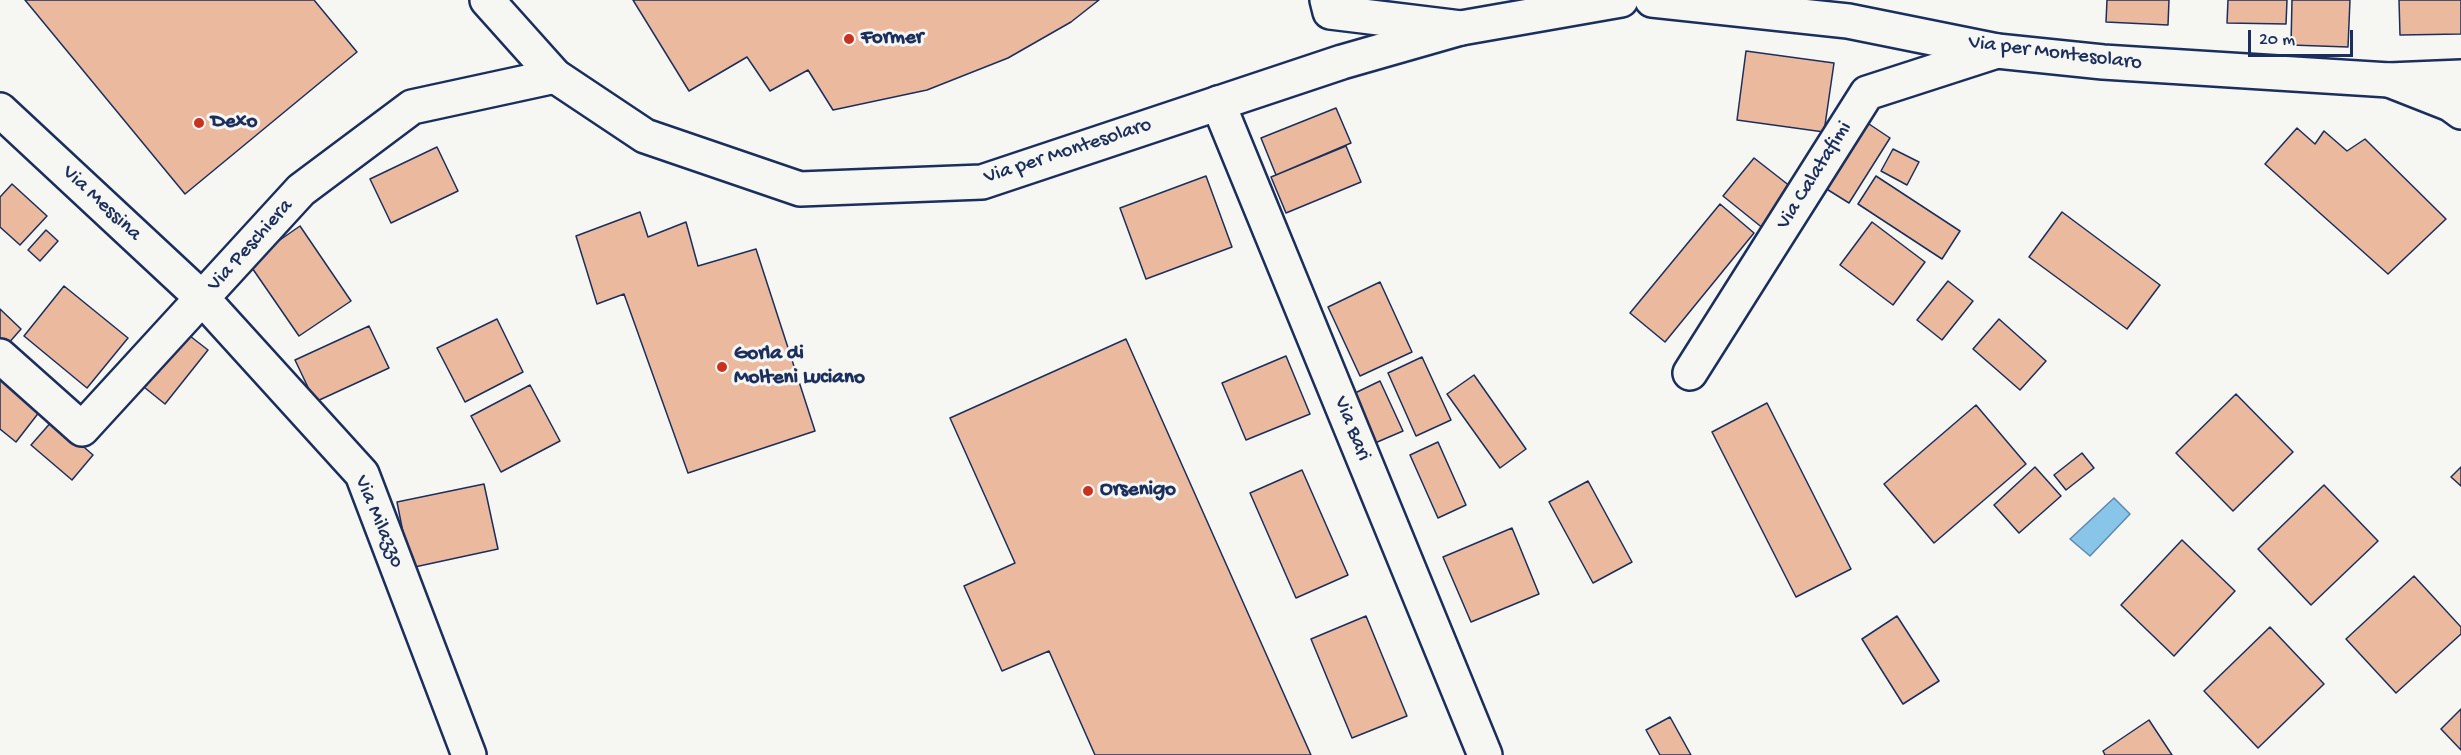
<!DOCTYPE html>
<html>
<head>
<meta charset="utf-8">
<style>
  body { margin:0 }
  #map { position:relative; width:2461px; height:755px; overflow:hidden; background:#f6f6f2; font-family:"Gochi Hand",sans-serif }
  canvas { display:block }
  .scale { position:absolute; left:2248px; top:30px; width:105px; height:27px; box-sizing:border-box; border:3px solid #1b2f5e; border-top:0; padding-left:8px; font-size:18px; line-height:21px; white-space:nowrap; color:#1b2f5e; -webkit-text-stroke:4px #f6f6f2; paint-order:stroke }
</style>
</head>
<body>
<div id="map">
<canvas width="2461" height="755"></canvas>
<div class="scale">20 m</div>
</div>
<script>
const ctx = document.querySelector('canvas').getContext('2d');
ctx.lineJoin = 'round';
function fillPath(path, color) {
  ctx.fillStyle = color;
  ctx.fill(path, 'evenodd');
}
function trace(path, color, width, dash) {
  ctx.strokeStyle = color;
  ctx.lineWidth = width;
  ctx.lineCap = dash ? 'butt' : 'round';
  ctx.setLineDash(dash || []);
  ctx.stroke(path);
}
function write(font, color, halo, rows, align = 'center') {
  ctx.font = font + ' "Gochi Hand",sans-serif';
  ctx.lineWidth = 6;
  ctx.setLineDash([]);
  ctx.textBaseline = 'middle';
  ctx.strokeStyle = halo;
  ctx.fillStyle = color;
  for (const [text, x, y, turn = 0] of rows) {
    ctx.save();
    ctx.translate(x, y);
    ctx.rotate((+turn || 0) * Math.PI / 180);
    ctx.textAlign = isNaN(turn) ? turn : align;
    if (halo) ctx.strokeText(text, 0, 0);
    ctx.fillText(text, 0, 0);
    ctx.restore();
  }
}
const water = new Path2D(`
  M2114,498L2130,514L2090,556L2070,539Z`);
const building = new Path2D(`
  M25,0H314L357,52L185,194Z
  M633,0H1099L1071,22L1008,58L927,90L833,110L808,70L770,91L747,57L689,91Z
  M2107,0H2169L2168,25L2106,22Z
  M2228,0H2287L2286,24L2227,23Z
  M2292,0H2350L2348,47L2291,45Z
  M2399,0H2461V34L2400,35Z
  M1746,51L1834,63L1824,132L1737,120Z
  M1336,108L1351,143L1276,175L1261,138Z
  M1866,122L1890,138L1849,203L1825,188Z
  M2297,128L2315,144L2324,131L2347,151L2365,139L2446,219L2388,274L2265,164Z
  M1346,146L1361,182L1286,213L1271,177Z
  M437,147L458,191L391,223L370,179Z
  M1893,149L1919,162L1907,185L1881,171Z
  M1754,158L1795,190L1764,229L1723,196Z
  M1206,176L1232,247L1146,279L1120,208Z
  M1876,176L1960,231L1942,259L1858,204Z
  M12,184L47,216L20,245L0,227V197Z
  M1720,204L1754,233L1665,342L1630,313Z
  M640,212L648,237L686,222L698,266L756,249L815,431L688,473L624,294L597,304L576,236Z
  M2062,212L2160,285L2127,329L2029,257Z
  M1872,222L1925,262L1893,305L1840,265Z
  M300,226L351,301L299,336L248,262Z
  M46,230L58,241L40,261L28,250Z
  M1948,281L1973,301L1942,340L1917,320Z
  M1380,282L1412,352L1360,376L1328,307Z
  M64,286L128,338L87,388L24,336Z
  M0,309L21,329L1,352L0,351Z
  M497,319L523,372L465,402L437,348Z
  M1999,319L2046,361L2020,390L1973,349Z
  M369,326L389,368L315,402L295,360Z
  M181,329L208,350L165,404L139,383Z
  M1126,339L1311,755H1095L1049,651L1002,671L964,586L1015,563L950,418Z
  M1286,356L1310,414L1246,440L1222,383Z
  M1422,357L1451,420L1416,436L1388,373Z
  M1474,375L1526,449L1500,468L1447,394Z
  M0,379L40,411L16,442L0,429Z
  M1380,381L1403,431L1375,443L1353,394Z
  M530,385L560,441L501,472L471,416Z
  M2236,394L2293,452L2233,511L2176,453Z
  M1767,403L1851,569L1796,597L1712,432Z
  M1976,405L2026,464L1934,543L1884,484Z
  M53,420L93,455L72,480L31,445Z
  M1438,442L1466,505L1438,518L1410,455Z
  M2082,453L2094,468L2066,490L2054,475Z
  M2035,467L2061,496L2019,533L1994,505Z
  M2461,467V486L2451,477Z
  M1302,470L1348,575L1296,598L1250,493Z
  M1588,481L1632,562L1593,583L1549,502Z
  M484,484L498,549L410,568L397,502Z
  M2324,485L2378,541L2311,605L2258,549Z
  M1512,528L1539,594L1471,622L1443,557Z
  M2182,540L2235,591L2174,656L2121,605Z
  M2414,576L2461,627V634L2396,693L2346,639Z
  M1366,616L1407,716L1352,738L1311,639Z
  M1897,616L1939,681L1903,704L1862,639Z
  M2270,627L2324,684L2258,748L2204,691Z
  M2461,709V750L2441,729Z
  M1670,717L1691,755H1660L1646,730Z
  M2149,720L2172,755H2105L2103,751Z`);
const minor = new Path2D(`
  M1327,0L1330,12L1461,28
  M2389,80L2450,104L2461,112
  M1218,103L1485,755
  M0,110L203,299L362,474L469,755
  M0,356L82,429L301,190L412,107L555,76
  M1690,373L1867,93L1997,51`);
const major = new Path2D(`
  M487,0L555,76L645,136L800,189L982,182L1342,62L1461,28L1621,0
  M1652,0L1848,21L1997,51L2103,62L2389,80L2461,77`);
const markers = [
  [849,39,6,"#c8321e"],
  [199,123,6,"#c8321e"],
  [722,367,6,"#c8321e"],
  [1088,491,6,"#c8321e"]
];
const poiNames = [
  ["Former",861,39],
  ["Dexo",211,123],
  ["Gorla di",734,355],
  ["Molteni Luciano",734,379],
  ["Orsenigo",1100,491]
];
const streetNames = [
  ["Via per Montesolaro",2055,54,7],
  ["Via per Montesolaro",1068,152,-18],
  ["Via Calatafimi",1815,176,-58],
  ["Via Messina",101,204,43],
  ["Via Peschiera",251,246,-48],
  ["Via Bari",1351,429,68],
  ["Via Milazzo",378,522,67]
];
fillPath(water, '#89c5e9');
trace(water, '#5d89b1', 1.5);
fillPath(building, '#ebb99d');
trace(building, '#1b2f5e', 1.5);
trace(minor, '#1b2f5e', 38);
trace(major, '#1b2f5e', 38);
trace(minor, '#f6f6f2', 33);
trace(major, '#f6f6f2', 33);
for (const [x, y, r, color] of markers) {
  const dot = new Path2D();
  dot.arc(x, y, r, 0, 2 * Math.PI);
  ctx.fillStyle = color;
  ctx.fill(dot);
  trace(dot, '#f6f6f2', 2);
}
write('bold 21px', '#1b2f5e', '#f6f6f2', poiNames, 'left');
write('21px', '#1b2f5e', '#f6f6f2', streetNames);
</script>
</body>
</html>
